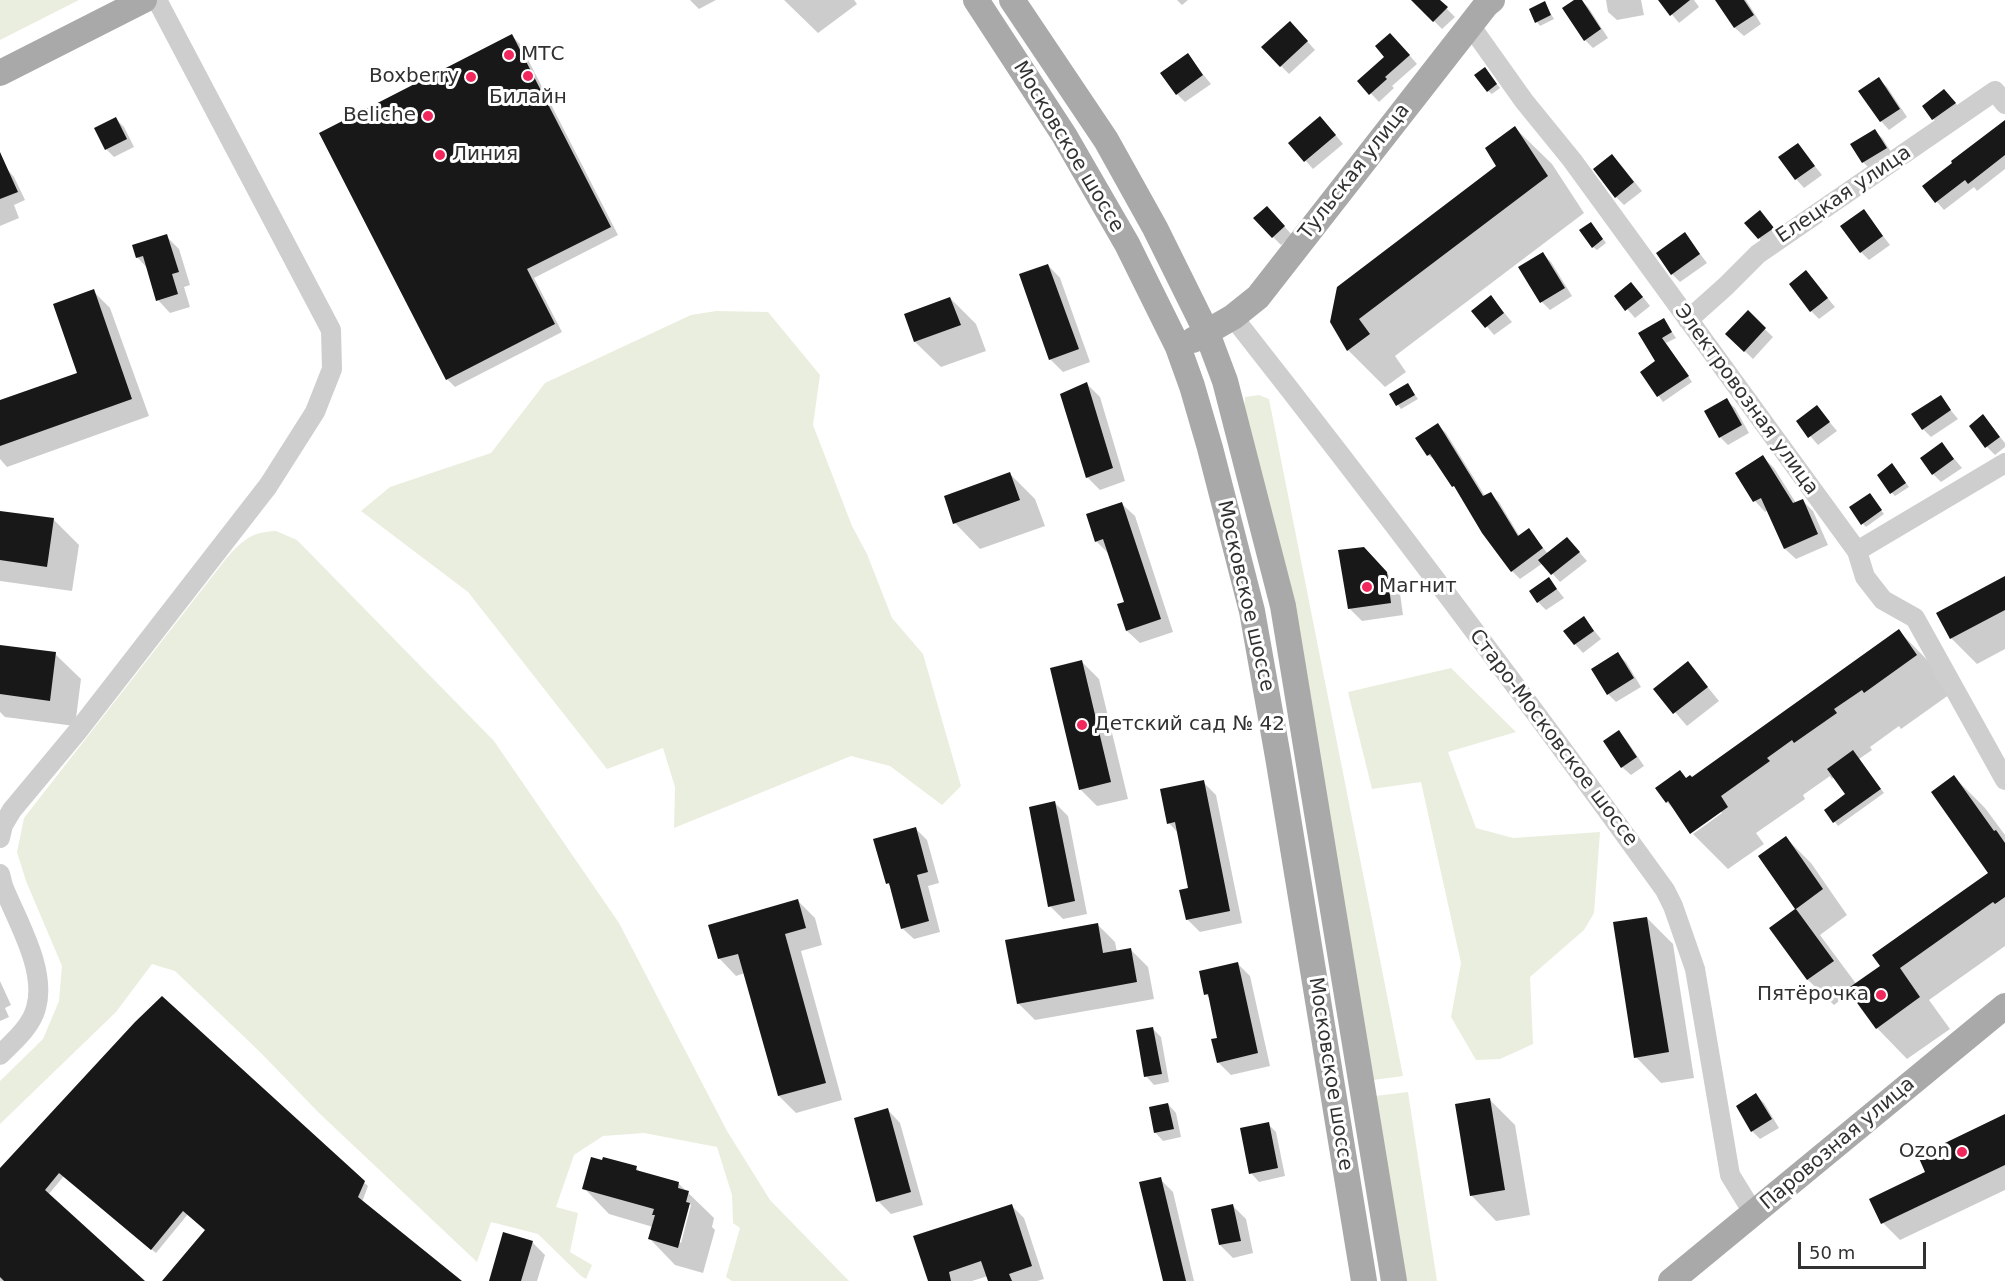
<!DOCTYPE html>
<html>
<head>
<meta charset="utf-8">
<style>
  body { margin:0 }
  #map { position:relative; width:2005px; height:1281px; overflow:hidden; background:#fff; font-family:"DejaVu Sans",sans-serif }
  canvas { display:block }
  .scale { position:absolute; left:1798px; top:1242px; width:128px; height:27px; box-sizing:border-box; border:3px solid #313131; border-top:0; padding-left:8px; font-size:18px; line-height:21px; white-space:nowrap; color:#313131; -webkit-text-stroke:4px #fff; paint-order:stroke }
</style>
</head>
<body>
<div id="map">
<canvas width="2005" height="1281"></canvas>
<div class="scale">50 m</div>
</div>
<script>
const ctx = document.querySelector('canvas').getContext('2d');
ctx.lineJoin = 'round';
function fillPath(path, color) {
  ctx.fillStyle = color;
  ctx.fill(path, 'evenodd');
}
function trace(path, color, width, dash) {
  ctx.strokeStyle = color;
  ctx.lineWidth = width;
  ctx.lineCap = dash ? 'butt' : 'round';
  ctx.setLineDash(dash || []);
  ctx.stroke(path);
}
function write(font, color, halo, rows, align = 'center') {
  ctx.font = font + ' "DejaVu Sans",sans-serif';
  ctx.lineWidth = 6;
  ctx.setLineDash([]);
  ctx.textBaseline = 'middle';
  ctx.strokeStyle = halo;
  ctx.fillStyle = color;
  for (const [text, x, y, turn = 0] of rows) {
    ctx.save();
    ctx.translate(x, y);
    ctx.rotate((+turn || 0) * Math.PI / 180);
    ctx.textAlign = isNaN(turn) ? turn : align;
    if (halo) ctx.strokeText(text, 0, 0);
    ctx.fillText(text, 0, 0);
    ctx.restore();
  }
}
const green = new Path2D(`
  M0,0H79L0,40Z
  M716,311L768,312L820,375L813,425L852,526L867,554L892,618L923,654L961,786L942,805L890,766L851,756L674,828L675,787L663,748L607,769L468,592L361,511L390,487L491,453L545,383L691,315Z
  M1259,395L1269,399L1403,1076L1373,1080L1244,410L1245,397Z
  M276,531L297,540L494,741L619,923L727,1131L770,1200L849,1281H732L726,1277L740,1228L733,1223L732,1195L717,1147L644,1133L603,1136L574,1155L556,1207L578,1213L570,1252L592,1265L586,1279L581,1276L538,1234L491,1222L477,1262L319,1113L259,1051L175,971L152,964L116,1012L0,1124V1081L43,1039L59,1001L62,966L26,881L17,852L24,818L225,560C242,541 250,532 276,531Z
  M1451,668L1516,732L1448,752L1476,828L1513,838L1600,832L1594,913L1584,930L1530,977L1533,1044L1500,1059L1476,1060L1451,1017L1461,963L1421,782L1372,789L1348,692Z
  M1408,1092L1437,1281H1405L1375,1096Z`);
const shadow = new Path2D(`
  M690,0H716L699,9Z
  M784,0H854L857,4L818,33Z
  M1177,0H1188L1182,5Z
  M1413,0H1438L1455,17L1442,29Z
  M1577,0H1581L1588,7L1608,38L1593,48L1585,40Z
  M1606,0H1641L1644,15L1617,20L1608,12Z
  M1660,0H1694L1699,7L1679,23Z
  M1717,0H1746L1761,24L1744,36L1735,28Z
  M1544,3L1554,19L1540,26L1537,22Z
  M1298,31L1315,50L1289,74L1281,66Z
  M512,36L520,44L618,235L534,278L562,332L455,387L447,379Z
  M1399,43L1417,64L1392,86L1394,88L1379,102L1359,81Z
  M1187,55L1211,84L1185,102L1177,94Z
  M1488,72L1500,88L1492,94L1488,91Z
  M1878,79L1887,87L1907,117L1889,130L1881,121Z
  M1952,99L1963,112L1942,127L1933,119Z
  M116,119L124,127L134,147L114,157L106,149Z
  M2005,122V169L1977,191L1974,187L1944,210L1924,187Z
  M1328,126L1343,144L1313,169L1290,143Z
  M1515,128L1552,164L1584,213L1395,356L1406,372L1385,387L1348,350L1332,322L1498,167Z
  M1875,131L1883,139L1894,157L1871,170L1863,162Z
  M1798,145L1822,175L1804,188L1796,179Z
  M1620,164L1642,191L1624,205L1616,197Z
  M6,168L14,177L25,200L14,205L19,218L0,226V171Z
  M1864,211L1890,245L1869,260L1861,252Z
  M1275,216L1292,235L1281,245L1273,237Z
  M1768,220L1781,237L1767,247L1746,223Z
  M1594,227L1606,243L1597,250L1593,247Z
  M1685,234L1707,263L1680,282L1672,274Z
  M166,236L179,249L190,285L184,287L190,307L170,313L158,300L148,269L137,257Z
  M1543,254L1551,262L1572,296L1550,310L1542,302L1520,268Z
  M1048,265L1060,278L1090,362L1063,372L1050,359Z
  M1806,272L1835,307L1819,319L1811,311Z
  M93,291L110,308L149,416L7,467L0,459V402L79,374Z
  M1639,292L1650,306L1635,318L1616,296Z
  M1491,297L1512,322L1494,335L1474,311Z
  M950,298L976,324L986,351L941,367L915,342L906,315Z
  M1748,313L1773,337L1753,359L1727,334Z
  M1664,320L1676,338L1666,343L1692,382L1663,402L1642,372L1657,362Z
  M1087,384L1100,397L1125,481L1100,490L1087,477Z
  M1408,385L1418,399L1401,409L1391,395Z
  M1940,397L1958,419L1931,437L1923,429Z
  M1726,400L1735,408L1749,433L1728,445L1720,437Z
  M1817,407L1837,431L1818,445L1798,422Z
  M1983,416L2005,443V447L1995,455L1987,447Z
  M1438,425L1446,433L1485,496L1490,494L1499,502L1520,537L1529,530L1548,554L1575,547L1587,561L1560,582L1543,563L1520,579L1512,571L1438,462L1428,455Z
  M1942,444L1962,468L1941,482L1933,474Z
  M1763,457L1774,468L1796,503L1802,500L1813,511L1828,545L1796,559L1785,549L1768,510L1765,512L1755,501L1737,474Z
  M1896,469L1909,487L1895,496L1892,493Z
  M1010,474L1035,499L1045,526L980,549L955,523Z
  M1873,499L1884,514L1866,527L1863,524Z
  M1122,504L1135,516L1173,632L1140,643L1127,631L1126,603L1109,554L1096,541Z
  M0,512L53,519L79,545L72,591L0,581Z
  M1376,562L1399,586L1403,615L1362,621L1349,608Z
  M2005,578V649L1977,664L1951,638Z
  M1549,579L1564,598L1546,610L1538,602Z
  M1584,618L1601,639L1583,653L1575,644Z
  M1899,631L1935,668L1953,692L1901,729L1899,726L1870,747L1872,750L1859,759L1884,793L1838,826L1826,810L1847,795L1834,777L1832,779L1830,776L1803,795L1805,799L1756,833L1764,844L1728,869L1693,834L1722,813L1720,811H1676L1667,802L1687,779H1692Z
  M0,647L55,654L81,679L75,726L5,717L0,712Z
  M1617,654L1626,662L1641,687L1616,702L1608,694Z
  M1082,662L1099,679L1128,799L1097,806L1080,789Z
  M1688,663L1719,701L1687,726L1655,689Z
  M1619,732L1627,741L1644,766L1631,775L1622,767Z
  M1954,777L1985,808L2005,835V946L1929,1000L1950,1029L1907,1059L1877,1028L1851,992L1834,1005L1808,980L1771,928L1797,909L1760,857L1786,838L1811,863L1847,915L1820,935L1857,985L1882,966L1990,873Z
  M1203,782L1216,795L1242,923L1200,932L1187,919L1190,889L1178,833L1169,823Z
  M1055,803L1068,816L1087,914L1063,919L1050,906Z
  M915,828L927,840L939,883L928,886L940,932L914,939L902,928L891,887L887,883Z
  M798,901L815,918L822,945L801,951L842,1100L796,1113L779,1096L745,973L736,976L719,958Z
  M1647,918L1673,944L1694,1078L1661,1083L1636,1057Z
  M1098,925L1115,942L1117,952L1131,950L1148,967L1154,999L1035,1020L1018,1003Z
  M1238,964L1250,976L1270,1066L1231,1075L1218,1062L1219,1039L1210,999L1206,994Z
  M0,981L11,1005L5,1008L9,1017L0,1021Z
  M162,998L368,1186L362,1202L460,1281H164L207,1230L188,1214L156,1253L64,1176L48,1195L143,1281H0V1171Z
  M1153,1029L1161,1037L1169,1082L1154,1085L1146,1076Z
  M1756,1095L1764,1103L1779,1128L1760,1139L1752,1131Z
  M1490,1100L1515,1125L1530,1215L1496,1221L1471,1195Z
  M1168,1104L1176,1113L1181,1137L1163,1141L1155,1132Z
  M888,1110L900,1123L923,1205L891,1214L878,1201Z
  M2005,1116V1190L1900,1240L1883,1223L1927,1172Z
  M1268,1124L1276,1132L1285,1176L1259,1182L1251,1173Z
  M636,1168L641,1173L679,1184L714,1218L712,1227L715,1230L703,1273L675,1265L650,1239L653,1227L609,1214L584,1188ZM689,1203L691,1205L681,1243L678,1241Z
  M1160,1179L1173,1192L1194,1281H1164Z
  M1011,1205L1024,1218L1044,1279L1037,1281H989L988,1276L972,1281H930Z
  M1233,1206L1246,1219L1253,1253L1233,1258L1220,1245Z
  M532,1242L545,1255L537,1281H490Z`);
const building = new Path2D(`
  M1411,0H1440L1448,7L1433,22Z
  M1574,0H1582L1601,29L1584,41L1562,8Z
  M1658,0H1690L1670,16Z
  M1715,0H1744L1754,15L1734,28Z
  M1545,1L1551,15L1535,23L1529,9Z
  M1290,21L1308,41L1280,67L1261,47Z
  M1390,33L1410,55L1385,77L1387,79L1369,95L1357,81L1384,57L1375,46Z
  M512,34L611,227L527,269L555,324L446,380L319,133Z
  M1188,53L1203,75L1176,95L1160,73Z
  M1485,67L1497,84L1487,92L1474,75Z
  M1879,77L1900,109L1880,122L1858,91Z
  M1944,89L1956,103L1932,120L1922,106Z
  M1320,116L1336,135L1304,162L1288,143Z
  M116,117L127,139L105,150L94,128Z
  M2005,120V155L1968,184L1965,180L1935,203L1922,186L1952,163L1951,161Z
  M1515,126L1548,176L1359,319L1370,334L1347,351L1330,322L1337,287L1496,166L1485,148Z
  M1875,129L1887,148L1862,163L1850,144Z
  M1798,143L1815,166L1795,180L1778,157Z
  M0,152L18,192L0,199Z
  M1612,154L1634,182L1615,198L1593,169Z
  M1267,206L1285,226L1272,238L1253,218Z
  M1864,209L1883,236L1860,253L1840,226Z
  M1760,210L1774,228L1758,239L1744,223Z
  M1591,222L1603,239L1592,248L1579,230Z
  M1685,232L1700,254L1671,275L1656,253Z
  M167,234L179,272L172,274L178,294L156,301L143,256L136,258L132,245Z
  M1543,252L1565,288L1540,303L1518,267Z
  M1048,264L1079,349L1049,360L1019,274Z
  M1806,270L1828,298L1810,312L1789,284Z
  M1631,282L1643,297L1625,311L1614,296Z
  M94,289L132,399L0,446V400L77,373L53,304Z
  M1491,295L1504,313L1485,328L1471,311Z
  M950,297L961,325L914,342L904,314Z
  M1748,310L1766,328L1744,352L1725,334Z
  M1664,318L1672,332L1662,338L1689,376L1657,397L1640,372L1655,361L1638,333Z
  M1087,382L1113,468L1086,478L1060,394Z
  M1408,383L1415,395L1396,406L1389,394Z
  M1941,395L1951,410L1922,430L1911,414Z
  M1727,398L1742,425L1719,438L1704,411Z
  M1817,405L1830,422L1808,438L1796,421Z
  M1983,414L2000,437L1985,448L1969,426Z
  M1438,423L1483,496L1491,492L1518,536L1529,528L1543,548L1511,572L1482,533L1454,486L1452,487L1430,454L1427,456L1415,438Z
  M1942,442L1954,459L1932,475L1920,458Z
  M1763,455L1793,503L1803,499L1818,534L1784,549L1761,498L1753,502L1735,473Z
  M1892,463L1906,483L1890,494L1877,475Z
  M1010,472L1020,500L953,524L944,496Z
  M1870,493L1882,510L1861,525L1849,507Z
  M1122,502L1161,619L1126,631L1117,604L1124,602L1103,539L1095,542L1086,514Z
  M0,511L54,518L47,567L0,560Z
  M1567,537L1580,552L1551,575L1538,560Z
  M1364,547L1387,572L1391,603L1348,609L1338,550Z
  M2005,576V610L1950,639L1936,613Z
  M1549,577L1557,589L1537,603L1529,591Z
  M1584,616L1594,631L1574,645L1563,631Z
  M1899,629L1917,655L1864,693L1862,690L1834,709L1837,713L1794,743L1792,740L1767,758L1770,761L1721,796L1728,807L1690,834L1668,801L1666,803L1655,788L1680,770L1686,778L1690,775L1692,777Z
  M0,645L56,652L50,701L0,694Z
  M1618,652L1634,678L1607,695L1591,669Z
  M1082,660L1111,782L1079,790L1050,668Z
  M1688,661L1708,687L1673,714L1653,689Z
  M1619,730L1637,757L1621,768L1603,741Z
  M1853,750L1881,789L1833,823L1824,810L1845,794L1827,769Z
  M1954,775L1994,831L1996,830L2005,843V897L1995,904L1993,902L1900,968L1920,997L1876,1029L1847,989L1880,966L1872,955L1988,873L1931,792Z
  M1204,780L1230,911L1186,920L1179,890L1188,888L1175,822L1167,824L1160,789Z
  M1055,801L1075,901L1048,907L1029,807Z
  M916,827L928,872L917,875L929,921L901,929L889,883L886,884L873,839Z
  M1786,836L1823,889L1796,909L1834,961L1807,980L1769,928L1795,909L1758,856Z
  M798,899L806,928L785,934L826,1083L778,1096L738,954L718,959L708,925Z
  M1647,917L1669,1052L1634,1058L1613,922Z
  M1098,923L1103,953L1131,948L1137,982L1017,1004L1005,940Z
  M1238,962L1258,1053L1217,1063L1211,1039L1217,1038L1208,994L1204,995L1199,971Z
  M162,996L365,1181L358,1197L462,1281H162L205,1230L183,1211L151,1250L59,1173L45,1190L145,1281H4L0,1277V1168L135,1022Z
  M1153,1027L1162,1074L1144,1077L1136,1030Z
  M1756,1093L1772,1119L1751,1132L1736,1106Z
  M1490,1098L1505,1190L1470,1196L1455,1104Z
  M1168,1103L1174,1129L1154,1133L1149,1107Z
  M888,1108L911,1192L876,1202L854,1118Z
  M2005,1114V1165L1881,1224L1869,1199L1925,1172L1918,1156Z
  M1269,1122L1278,1168L1249,1174L1240,1128Z
  M591,1157L602,1160L603,1157L637,1166L636,1170L679,1182L678,1188L689,1191L686,1202L690,1203L678,1248L648,1239L655,1215H652L654,1209L582,1189Z
  M1161,1177L1186,1281H1163L1139,1182Z
  M1012,1204L1032,1266L1009,1274L1012,1281H988L981,1261L949,1272L951,1281H928L913,1236Z
  M1233,1204L1241,1241L1219,1245L1211,1209Z
  M503,1232L533,1241L521,1281H489Z`);
const minor = new Path2D(`
  M1470,25L1524,101L1572,160L1857,551L1865,577L1883,600L1915,618L2005,780
  M1233,317C1381,505 1525,696 1665,890L1673,906L1695,969L1730,1175L1754,1214
  M1688,320L1726,286L1758,254L1995,91L2005,104
  M1857,551L2005,463
  M0,838L3,825L12,810L77,732L268,486L315,412L332,369L331,330L157,0
  M0,874L3,886C17,921 47,970 36,1008C31,1027 13,1042 0,1055`);
const major = new Path2D(`
  M976,0L1064,135L1127,244L1178,347L1192,386L1210,448L1252,611L1278,757L1364,1281
  M1012,0L1106,140L1155,228L1207,333L1225,381L1283,606L1394,1281
  M0,73L144,0
  M1193,340L1233,317L1258,297L1486,5L1492,0
  M1671,1281L2005,1006`);
const markers = [
  [509,55,6,"#f2285d"],
  [528,76,6,"#f2285d"],
  [471,77,6,"#f2285d"],
  [428,116,6,"#f2285d"],
  [440,155,6,"#f2285d"],
  [1367,587,6,"#f2285d"],
  [1082,725,6,"#f2285d"],
  [1881,995,6,"#f2285d"],
  [1962,1152,6,"#f2285d"]
];
const poiNames = [
  ["МТС",521,55],
  ["Boxberry",459,77,"right"],
  ["Билайн",528,98,"center"],
  ["Beliche",416,116,"right"],
  ["Линия",452,155],
  ["Магнит",1379,587],
  ["Детский сад № 42",1094,725],
  ["Пятёрочка",1869,995,"right"],
  ["Ozon",1950,1152,"right"]
];
const streetNames = [
  ["Московское шоссе",1068,147,59],
  ["Тульская улица",1355,172,-52],
  ["Елецкая улица",1844,195,-34],
  ["Электровозная улица",1746,400,54],
  ["Московское шоссе",1245,596,77],
  ["Старо-Московское шоссе",1553,738,53],
  ["Московское шоссе",1330,1074,81],
  ["Паровозная улица",1838,1144,-40]
];
fillPath(green, '#eaeede');
fillPath(shadow, '#0003');
fillPath(building, '#181818');
trace(minor, '#cecece', 20);
trace(major, '#a9a9a9', 26);
for (const [x, y, r, color] of markers) {
  const dot = new Path2D();
  dot.arc(x, y, r, 0, 2 * Math.PI);
  ctx.fillStyle = color;
  ctx.fill(dot);
  trace(dot, '#fff', 2);
}
write('20px', '#313131', '#fff', poiNames, 'left');
write('20px', '#313131', '#fff', streetNames);
</script>
</body>
</html>
